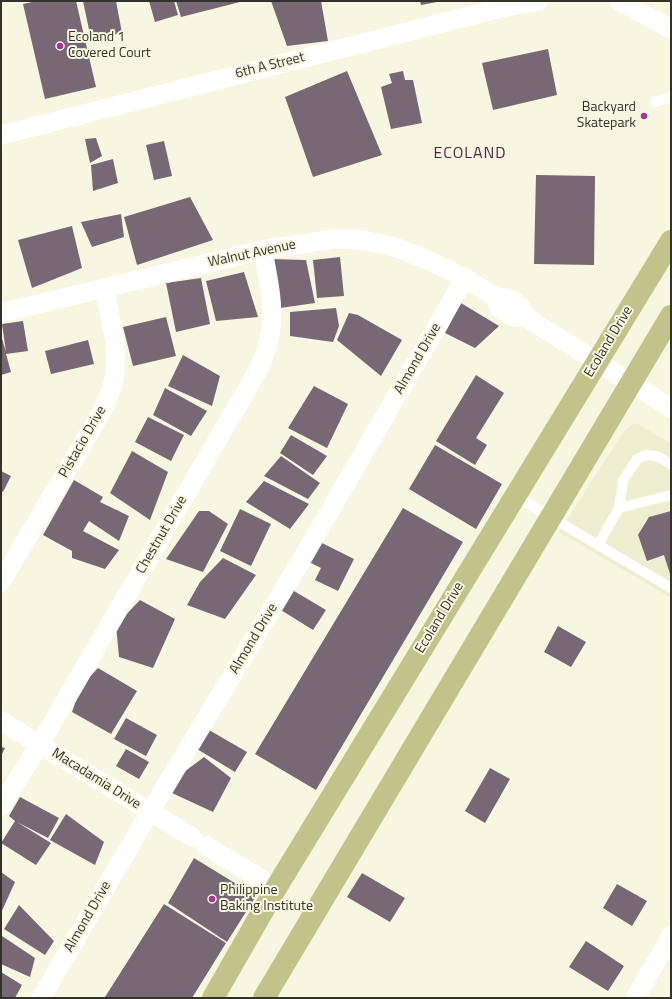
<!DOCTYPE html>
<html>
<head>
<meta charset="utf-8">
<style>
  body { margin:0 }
  #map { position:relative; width:672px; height:999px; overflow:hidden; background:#f7f7e1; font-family:"Titillium Web",sans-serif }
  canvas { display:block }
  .frame { position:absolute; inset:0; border:2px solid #33332b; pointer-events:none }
</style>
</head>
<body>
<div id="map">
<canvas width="672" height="999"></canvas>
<div class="frame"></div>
</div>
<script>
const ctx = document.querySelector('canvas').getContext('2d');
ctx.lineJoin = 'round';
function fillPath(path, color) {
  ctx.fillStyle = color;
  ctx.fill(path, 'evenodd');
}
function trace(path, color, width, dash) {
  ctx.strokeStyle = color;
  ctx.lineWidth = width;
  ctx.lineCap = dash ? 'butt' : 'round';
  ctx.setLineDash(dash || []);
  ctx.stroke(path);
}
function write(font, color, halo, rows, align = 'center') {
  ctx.font = font + ' "Titillium Web",sans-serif';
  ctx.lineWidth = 4;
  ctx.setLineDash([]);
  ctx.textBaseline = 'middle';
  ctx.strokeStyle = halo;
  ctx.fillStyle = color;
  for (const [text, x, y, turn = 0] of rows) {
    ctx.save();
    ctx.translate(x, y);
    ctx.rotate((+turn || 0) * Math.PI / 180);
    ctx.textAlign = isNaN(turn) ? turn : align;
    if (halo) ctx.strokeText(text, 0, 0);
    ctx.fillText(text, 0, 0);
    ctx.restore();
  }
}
const built = new Path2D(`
  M636,423L671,443V598L559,532L624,431L631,425Z`);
const building = new Path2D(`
  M37,1H76L96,87L45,99L23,4Z
  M83,1H116L122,33L91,39Z
  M149,1H174L178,15L155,22Z
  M176,1H244L181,17Z
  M271,1H321L328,41L287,46Z
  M420,1H437V2L421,5Z
  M548,49L557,95L493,110L482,63Z
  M347,71L382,155L313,177L285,97Z
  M403,71L405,80H413L422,123L391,129L381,87L392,83L389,74Z
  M96,138L102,156L90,163L85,139Z
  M164,141L172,176L154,180L146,145Z
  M113,159L118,183L93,191L91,165Z
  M536,175L595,176L594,265L534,264Z
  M190,197L213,240L137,265L124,217Z
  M121,214L124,237L92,247L81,222Z
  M72,226L82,268L32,288L18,240Z
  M340,257L344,296L317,298L313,260Z
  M270,259L306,260L315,303L280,308Z
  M244,272L258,317L216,321L206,281Z
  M201,278L210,324L176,332L166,283Z
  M461,303L499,326L475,348L445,333Z
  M336,308L339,326L333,342L290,336V312Z
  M349,313L358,315L402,340L381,376L337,340Z
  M166,317L176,356L133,366L123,327Z
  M23,321L28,351L6,354L11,372L1,375V335L6,352L2,324Z
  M88,340L94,364L51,374L45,351Z
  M183,355L220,376L212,406L168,386Z
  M476,375L504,393L476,438L487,445L475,465L436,441Z
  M314,386L348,404L327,448L288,428Z
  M165,388L207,411L191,436L153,415Z
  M148,417L184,435L171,461L135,442Z
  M291,435L327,456L313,475L280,453Z
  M435,445L502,484L476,529L409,489Z
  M132,451L168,472L150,520L110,493Z
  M281,456L320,483L308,499L264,476Z
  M1,471L11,476L3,492L1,491Z
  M74,480L103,497L100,502L129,516L119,541L89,521L83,531L119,550L105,569L72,558V551L43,535Z
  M264,481L309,504L290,529L246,502Z
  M403,508L463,542L316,790L255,754Z
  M240,509L271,524L251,566L220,551Z
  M199,511H209L228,524L203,572L166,559Z
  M671,511V577L664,555L647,561L638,535L649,517Z
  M316,540L354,559L338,591L315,580L321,568L305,560Z
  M223,558L256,575L225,619L187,605L200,582Z
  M289,588L326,610L313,630L276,607Z
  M140,600L175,619L153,668L119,657L116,625Z
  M558,626L586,642L571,667L544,652Z
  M98,668L137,691L111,734L72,712L81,686Z
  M126,718L157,735L146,756L114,739Z
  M209,730L247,752L235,772L197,749Z
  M1,747L5,748L1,756Z
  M126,749L149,762L139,779L116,766Z
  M204,757L231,778L213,812L172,793L184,772Z
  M490,768L510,779L485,823L465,811Z
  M20,797L59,818L48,838L17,822L51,843L36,865L1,843L15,821L9,816Z
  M66,814L104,842L95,865L50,840Z
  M194,858L256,896L227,942L168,903Z
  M1,872L15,882L1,913Z
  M362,873L405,898L390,922L347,897Z
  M617,884L647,901L632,926L603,908Z
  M164,904L226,943L192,998L105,997Z
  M19,905L54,941L45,955L4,929Z
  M2,936L35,958L30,977L1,964Z
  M586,941L624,966L608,991L569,967Z
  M1,972L22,985L15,998H1Z`);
const service = new Path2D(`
  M655,102L671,97
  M515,496L671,588
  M619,508L671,495
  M598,545L619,508L623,481L637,459L645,455L656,456L671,464`);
const minor = new Path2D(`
  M619,1L671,29
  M1,135L501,8L539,1
  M495,297C513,297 519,302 527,318
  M1,313L263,250L334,239L363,240L398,248L430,261L465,278L495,297L500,309L513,317L527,318L671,408
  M1,582L101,413C104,406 108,398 111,390C122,358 111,321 104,288
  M1,721L192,837
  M1,806L40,744L256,374C280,327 272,300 263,250
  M206,846L276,888
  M41,998L150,812L302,559L465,278
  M635,998L671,936`);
const primary = new Path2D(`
  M213,998L276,888L671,241
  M264,998L671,316`);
const markers = [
  [60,46,4,"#a43796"],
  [644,116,4,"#a43796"],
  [212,899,4,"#a43796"]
];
const poiNames = [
  ["Ecoland 1",68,38],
  ["Covered Court",68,54],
  ["Backyard",636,108,"right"],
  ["Skatepark",636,124,"right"],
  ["Philippine",220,891],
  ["Baking Institute",220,907]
];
const streetNames = [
  ["6th A Street",270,66,-14],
  ["Walnut Avenue",252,254,-12],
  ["Ecoland Drive",609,342,-59],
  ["Almond Drive",418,359,-60],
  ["Pistacio Drive",83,442,-60],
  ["Chestnut Drive",162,535,-60],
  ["Ecoland Drive",440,618,-59],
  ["Almond Drive",254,639,-59],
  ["Macadamia Drive",96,779,32],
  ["Almond Drive",88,917,-60]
];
const quarterNames = [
  ["ECOLAND",470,154]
];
fillPath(built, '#eeeed0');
fillPath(building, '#786774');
trace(service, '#fff', 10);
trace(minor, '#fff', 19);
trace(primary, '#c4c28b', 22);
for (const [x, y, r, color] of markers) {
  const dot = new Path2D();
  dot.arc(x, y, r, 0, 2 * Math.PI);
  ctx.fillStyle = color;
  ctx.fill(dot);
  trace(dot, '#f7f7e1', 1.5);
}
write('14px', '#33332b', '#f7f7e1', poiNames, 'left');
write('14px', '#33332b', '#f7f7e1', streetNames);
ctx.letterSpacing = '1px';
write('16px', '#531f4c', '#f7f7e1', quarterNames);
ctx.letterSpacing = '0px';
</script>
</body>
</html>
